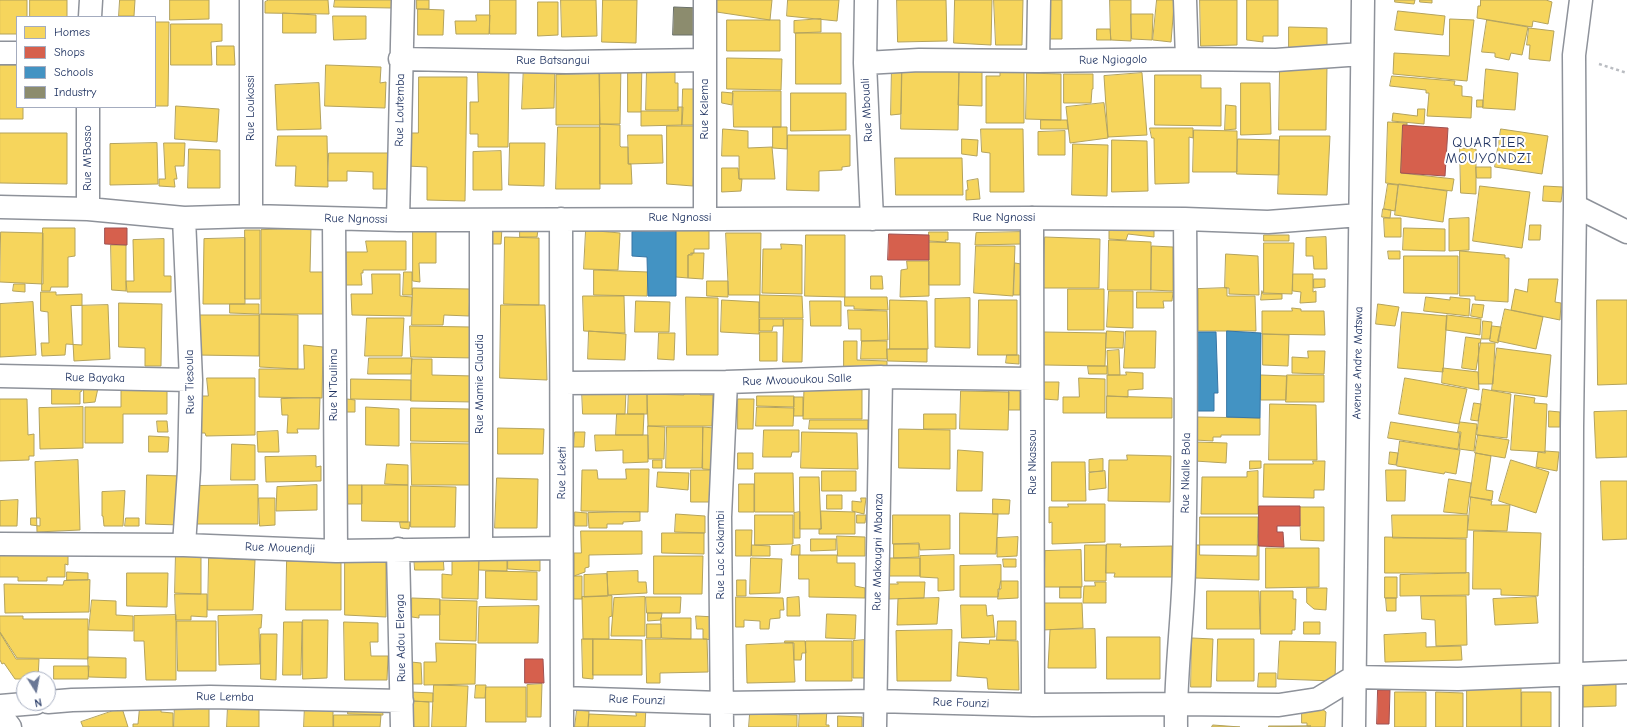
<!DOCTYPE html>
<html>
<head>
<meta charset="utf-8">
<style>
  body { margin:0 }
  #map { position:relative; width:1627px; height:727px; overflow:hidden; background:#fff; font-family:"Comic Neue",sans-serif }
  canvas { display:block }
  .legend { position:absolute; left:16px; top:16px; width:140px; height:92px; box-sizing:border-box; background:#fff; border:1px solid #a4acbf; margin:0; padding:5px 7px; list-style:none; font-size:12px; color:#1b2f5e }
  .legend li { display:flex; align-items:center; gap:8px; height:20px }
  .legend b { width:20px; border:1px solid #a4acbf }
  .north { position:absolute; left:16px; top:671px; width:40px; height:40px; box-sizing:border-box; background:#fff; border:1px solid #a4acbf; border-radius:50%; rotate:169deg; font-size:11px; font-weight:700; line-height:16px; text-align:center; color:#1b2f5e }
  .north::after { content:''; display:block; margin:auto; width:14px; height:18px; background:#6b7896; clip-path:polygon(50% 0,100% 100%,50% 72%,0 100%) }
</style>
</head>
<body>
<div id="map">
<canvas width="1627" height="727"></canvas>
<ul class="legend">
<li><b style="height:11px;background:#f6d55c"></b>Homes</li>
<li><b style="height:11px;background:#d6604d"></b>Shops</li>
<li><b style="height:11px;background:#4393c3"></b>Schools</li>
<li><b style="height:11px;background:#8c8c6e"></b>Industry</li>
</ul>
<div class="north">N</div>
</div>
<script>
const ctx = document.querySelector('canvas').getContext('2d');
ctx.lineJoin = 'round';
function fillPath(path, color) {
  ctx.fillStyle = color;
  ctx.fill(path, 'evenodd');
}
function trace(path, color, width, dash) {
  ctx.strokeStyle = color;
  ctx.lineWidth = width;
  ctx.lineCap = dash ? 'butt' : 'round';
  ctx.setLineDash(dash || []);
  ctx.stroke(path);
}
function write(font, color, halo, rows, align = 'center') {
  ctx.font = font + ' "Comic Neue",sans-serif';
  ctx.lineWidth = 4;
  ctx.setLineDash([]);
  ctx.textBaseline = 'middle';
  ctx.strokeStyle = halo;
  ctx.fillStyle = color;
  for (const [text, x, y, turn = 0] of rows) {
    ctx.save();
    ctx.translate(x, y);
    ctx.rotate((+turn || 0) * Math.PI / 180);
    ctx.textAlign = isNaN(turn) ? turn : align;
    if (halo) ctx.strokeText(text, 0, 0);
    ctx.fillText(text, 0, 0);
    ctx.restore();
  }
}
const homes = new Path2D(`
  M0,0H27V17H17V34H0Z
  M30,0H67V17H30Z
  M120,0H135L134,16H119Z
  M170,0H209V19L170,20Z
  M269,0H328L329,14L265,13V2Z
  M335,0H392V8L334,7Z
  M417,0H429V9H417Z
  M490,0H516V34H490Z
  M561,0H596L597,36L562,37Z
  M603,0H637L636,43L602,42Z
  M711,0H772L770,20L710,11Z
  M788,0H839L837,21L787,16Z
  M897,0H946L947,41L898,42Z
  M955,0H992L991,45L954,43Z
  M994,0H1023L1022,45H996Z
  M1046,0H1062V39H1045Z
  M1110,0H1131V41L1111,40Z
  M1157,0H1176V5H1174L1171,42L1153,40Z
  M1200,0H1237V45L1201,46Z
  M1247,0H1278V36H1263V42L1247,40Z
  M1395,0H1415L1414,4L1395,2Z
  M1420,0H1432V3L1420,2Z
  M1481,0H1546L1552,2L1548,24L1533,21L1532,27L1477,18L1478,6H1480Z
  M538,2H558V35L538,36Z
  M418,9L444,10L443,35H418Z
  M1398,11L1445,16L1443,35L1395,30Z
  M283,13L316,15V33H283Z
  M1131,14H1153L1152,40L1132,39Z
  M476,15H490L489,34H456L455,21H476Z
  M333,16H366V39L334,40Z
  M821,19V32L794,33V21Z
  M1450,19L1474,20L1467,81L1393,74L1394,53L1449,56Z
  M727,20H780V51H727Z
  M1487,20L1528,27L1522,55L1511,53L1509,60L1495,57V53L1482,52Z
  M155,22H169L168,106H155Z
  M171,24H222V41L211,42L212,65H171Z
  M1289,27L1327,28V51L1289,50Z
  M1529,28L1554,31L1550,61L1529,59L1530,45H1527Z
  M1097,29H1110L1111,40H1097Z
  M796,33H841V84H796Z
  M217,46H234L235,65H217Z
  M727,58L782,59L781,90L727,89Z
  M600,62L621,63L620,124H600Z
  M628,62H642L641,112H628Z
  M892,63L902,64L901,114L891,115Z
  M982,63V106L958,105L959,71L963,72L962,65Z
  M1024,63V123H986V76H1000V64Z
  M524,64L555,65L554,108L522,109Z
  M0,65H17V107H23V119H0Z
  M326,65L381,67L380,83L386,82L385,108L325,106Z
  M1280,66H1327L1326,130H1279Z
  M647,68H675V83H678V110H646Z
  M902,68L959,69L958,130L901,129Z
  M1486,69L1518,73L1515,110L1483,108Z
  M478,72H509L508,147H478V134H470V102H478Z
  M1027,73L1061,74V120L1026,119Z
  M1142,73L1147,135L1108,137L1104,76Z
  M599,74L600,125H556V75Z
  M1064,74H1093V89H1092L1091,103H1064Z
  M1155,75H1201V88H1221V126L1155,125Z
  M1392,76L1455,81L1454,85L1462,86V96L1472,97L1471,118L1427,116L1429,93H1426V90L1390,86Z
  M419,77H467L465,201L427,200V167L407,166L408,133H418Z
  M319,83L321,129L277,130L275,85Z
  M1241,83H1270L1271,134L1241,135Z
  M683,89H698V125H682Z
  M733,91H781V127H734Z
  M722,92L733,93L732,105L722,103Z
  M791,93H846V130L791,131Z
  M1477,100H1483V107H1477Z
  M1104,103L1108,138L1070,143L1066,107Z
  M1226,105L1236,106V129L1225,130Z
  M176,106L219,109L217,142L175,139Z
  M678,107H683L682,125L641,126V111H678Z
  M1418,109H1425L1424,124L1392,121L1393,113L1417,116Z
  M1041,120H1067L1068,129H1041Z
  M1388,122L1407,123V125H1403L1401,173L1454,179L1452,191L1386,183Z
  M600,124L620,125V146L621,147H628V164H631L632,184H600Z
  M667,126H699L695,143L693,186L667,184Z
  M558,127H600V189H556Z
  M773,127H787V149L773,148Z
  M1150,128H1193V138L1189,137V183L1155,184L1154,138H1152Z
  M723,129L748,131V148L772,147L775,179H739V156H722Z
  M981,129H1023L1024,192H990V153L982,152Z
  M1501,129L1548,136L1542,174L1495,167Z
  M1194,130L1237,131V172H1193Z
  M1065,131V155H1038V132Z
  M0,133H67V184L0,183Z
  M628,135H662L663,163L629,164Z
  M788,135H850V166L842,167V170L819,171V191L787,190Z
  M278,136H327L328,187L295,186L296,166H276Z
  M1280,136H1330L1327,195L1278,194Z
  M962,139L978,140L977,156L962,154Z
  M1238,139L1279,140V175L1237,174Z
  M1112,140L1147,141L1148,191L1112,192Z
  M157,143L158,184L110,185V144Z
  M164,143H185L184,166H175L177,179H174L175,187L159,186V179H165Z
  M510,143H545L544,186L509,185Z
  M1073,144L1108,145L1107,196L1072,195Z
  M1460,148L1476,149V194L1461,193Z
  M189,149L220,150V188H188Z
  M501,151L502,190H473V152Z
  M329,153H392V189H373V172L347,171V181H328Z
  M895,158H962L963,195H896Z
  M1476,167H1491V178H1477Z
  M722,168H738L739,179H742L741,191L722,192Z
  M978,179L980,199L966,200V190H968L967,181Z
  M1388,184L1398,185L1395,211L1384,209Z
  M1399,184L1447,191L1443,222L1395,215Z
  M1480,186L1530,192L1522,248L1473,241Z
  M1544,186L1563,187L1561,202L1543,201Z
  M1383,209L1391,210L1390,218L1382,217Z
  M1384,218H1401V237H1385Z
  M1469,218V250L1449,251V219Z
  M1154,224V237L1128,234L1126,240L1109,239V225Z
  M1530,225H1541L1540,240H1529Z
  M413,227L436,228V263H419L420,282L413,281Z
  M493,227H502L501,244H492Z
  M43,228H75V256L68,257V287H51L50,291H42Z
  M1404,228L1445,229V251L1403,250Z
  M311,229L310,272H324L323,314H261V230Z
  M676,229L709,230V249H694V253L688,255V278L676,277Z
  M245,230H260V299H245Z
  M520,230H538L537,237H520Z
  M586,230L620,233L618,270L584,269Z
  M1,232L43,233V284L0,282Z
  M929,232H948V240H945L946,242L929,241Z
  M1021,232V244L975,245L976,233Z
  M726,233H761L760,295H729Z
  M806,235H845V297L805,296Z
  M1264,235H1289V241H1264Z
  M505,237L539,238V305L504,304Z
  M1045,237L1100,239L1099,288H1044Z
  M1326,237L1327,269H1314L1313,256H1306V238Z
  M245,238V304H203L204,239Z
  M164,239V276H171V292H127L126,281H134L133,240Z
  M1109,240L1151,242V290H1108Z
  M366,241H406V270H363V273H361L362,285H346V252H367Z
  M929,242L960,243V285H929Z
  M1264,243H1294L1292,294L1264,293Z
  M781,244L802,245V294L762,293L763,249H781Z
  M111,245H126V291L112,290Z
  M976,246H1015L1013,296L974,293Z
  M1152,246L1173,247V291L1151,290Z
  M1388,251H1400V259H1389Z
  M1460,251L1505,255V258H1509L1508,302L1475,300V296H1460Z
  M691,253H704L703,279L688,278V255H692Z
  M1226,254L1258,256L1259,295L1229,294V288H1225Z
  M1404,256H1458V294L1404,293Z
  M907,261H929V296L900,297L901,270L907,269Z
  M1015,263L1021,264L1020,295H1014Z
  M594,270L648,272L647,296L594,295Z
  M404,272H412V295H403Z
  M372,274H400V296L412,297L411,316L352,315L351,294H372Z
  M1293,274H1313V292L1316,291V302L1300,303L1301,292L1293,291Z
  M871,276H882L883,289H871Z
  M1314,279H1325V287L1314,288Z
  M1529,279H1558L1555,302L1561,303L1560,320L1511,310L1515,289L1527,292Z
  M707,281H728V297L707,296Z
  M14,284H25V292L13,291Z
  M413,288L470,289L469,316L444,315L443,325H412Z
  M1227,288V296H1255L1256,331H1198V289Z
  M1068,289H1104V330H1068Z
  M1109,291H1133V328L1107,327Z
  M1262,291L1263,294H1282V299L1261,300Z
  M41,292H56V295L82,294V345L66,344L65,355L42,356L41,343H49L48,312L41,311Z
  M1137,292H1173L1172,301H1163L1164,308H1137Z
  M760,295L802,296L803,318H760Z
  M583,296H624L625,333L584,331Z
  M686,297L718,298V355H687Z
  M845,297H887L888,310L854,309V306H845Z
  M1426,297L1450,300V297L1470,299L1469,316L1424,311Z
  M970,298V348L935,347V299Z
  M722,300L759,302V334L721,332Z
  M890,300L927,301L928,349H890Z
  M979,300H1017V355H978Z
  M1597,300H1627V384L1598,385Z
  M636,301L670,302L669,332H635Z
  M810,301H841V326H811Z
  M33,302L36,355L0,357V304Z
  M119,303L162,304L161,366H145V348L119,347Z
  M230,304H259V314L230,313Z
  M1378,304L1399,307L1395,326L1376,324Z
  M1473,304L1484,305L1482,318L1471,316Z
  M108,305L110,359L74,361L71,306Z
  M501,305H545L547,380L500,378Z
  M1292,308L1301,309V311H1324L1325,335L1262,334V311H1292Z
  M1505,309L1543,317L1536,349L1498,341Z
  M848,310L887,311L888,340L861,341V329H849Z
  M1402,312L1447,316L1443,372L1398,368Z
  M260,314L298,315V369L260,367Z
  M197,315H259V356L196,355Z
  M1447,315L1481,319L1480,335L1446,330Z
  M367,318H404L402,356H365Z
  M760,319H783V326H773L772,331H760Z
  M784,319H803L802,362H783Z
  M1483,321L1492,322L1490,339H1482Z
  M410,326L471,327L476,358L411,357Z
  M1492,326L1501,327L1498,343L1490,341Z
  M589,331L626,334L625,360L588,359Z
  M1107,331L1124,332L1123,348H1106Z
  M1126,331H1156L1155,368H1124Z
  M760,332H777V361H760Z
  M1044,332L1106,333L1105,366L1044,365Z
  M659,333H675L674,360L658,359Z
  M1263,334L1289,335L1288,366L1263,365Z
  M1466,337L1481,339L1476,370L1462,368Z
  M844,341H857V360L887,361V369H844Z
  M862,341H887V359H861Z
  M1479,343H1495L1493,384H1479Z
  M304,345L323,347L322,398L259,397V369H304Z
  M1497,348L1551,355L1547,397L1492,390Z
  M887,349H927V362L888,361Z
  M1119,350L1120,375H1108L1107,351Z
  M1308,351H1325L1324,374L1292,373V357L1308,358Z
  M1007,355H1019V364L1006,363Z
  M369,358H412L411,374H368Z
  M412,359H432V375L474,376V402L411,401Z
  M1088,366H1107V374H1089Z
  M1443,368L1478,372L1479,390L1442,383Z
  M1126,372L1143,373V389L1128,390V397L1107,396V375H1126Z
  M1261,375L1287,376L1286,400H1261Z
  M1287,375H1324V402H1286Z
  M207,378H255V435L206,436L205,433H198L200,396H208Z
  M1079,378L1105,379V413H1063V397H1079Z
  M1405,378L1467,389L1459,424L1399,414Z
  M351,379L411,380V400L351,399Z
  M1043,382H1059L1058,400L1043,399Z
  M629,385H647V414H628Z
  M1009,386H1020V410H1009Z
  M862,387V419H803L804,389Z
  M52,388H82V391L80,392V404H52Z
  M84,388H98L95,402L84,403Z
  M167,389V414H123V443H85V407H121V390Z
  M1483,389L1511,394L1507,438L1477,435Z
  M582,391H626L625,414H583Z
  M961,391L1009,392L1008,430L960,429Z
  M700,392V395H713L712,426H648L647,394L684,395V393Z
  M1515,395L1535,398L1534,403L1547,404L1545,452L1511,450Z
  M757,396H794V407L757,406Z
  M1107,396L1172,398V418H1107Z
  M794,397H803V416H794Z
  M320,398L319,429H297L298,433H287L288,415H282L281,399Z
  M0,399H27L28,435L34,434V456H29V460L0,461Z
  M347,399L355,400V412H347Z
  M738,399H754L753,429H738Z
  M1474,403L1481,404L1478,421L1471,420Z
  M1270,404L1316,405L1317,460H1269Z
  M83,407V448L40,449L39,408Z
  M366,407L399,409V446L366,445Z
  M757,407L794,408L793,426H756Z
  M411,408L469,409V442L411,441Z
  M1549,411L1560,412V427H1549Z
  M1627,411V457L1596,458L1594,412Z
  M617,414H644L643,435H616Z
  M924,414H956V429H924Z
  M1196,417L1260,418V435H1221V437H1213V441L1195,440Z
  M810,420H868V429H809Z
  M157,421H167L168,432H158Z
  M1391,422L1460,433L1458,449L1388,438Z
  M1460,422L1477,424L1474,451L1459,449L1461,432H1458Z
  M648,426L665,427L664,459H649Z
  M667,427H703L702,468H666Z
  M703,427L714,428L719,470L703,469Z
  M498,428L544,429L543,454H498Z
  M899,429L950,430V469L899,468Z
  M764,430H799V452H792L791,457H763Z
  M278,431L279,452H258L257,432Z
  M575,432H585L584,447H574Z
  M802,432L857,433L858,469L801,468Z
  M595,435H648V462L623,463V450L596,451Z
  M1478,435L1509,440L1505,458L1475,453Z
  M149,436L169,437L168,452H149Z
  M1400,441L1460,450L1456,474L1445,472L1444,474L1397,466Z
  M1195,442L1227,443L1226,463L1195,461Z
  M411,443L475,444L476,485H412Z
  M232,444L255,445V480H231Z
  M958,450L983,452L982,491H957Z
  M1545,451L1559,452L1557,471L1536,467L1538,452L1545,453Z
  M1390,452L1398,453L1396,465L1389,464Z
  M738,453H753V469H738Z
  M1476,453L1491,456L1486,490L1493,491L1492,500L1470,497Z
  M1127,455L1171,456L1170,502L1108,501L1109,460H1127Z
  M316,456V467L321,466V481L266,482L265,457Z
  M1103,459V471L1089,472V460Z
  M78,460L80,530L37,532L35,462Z
  M653,460H662V468H653Z
  M1511,460L1549,472L1536,513L1499,501Z
  M1250,461H1261V468L1250,469Z
  M1313,461H1325L1324,490H1314V498L1263,497L1264,464H1313Z
  M1052,462H1085L1086,501H1052Z
  M387,464L408,465V485L385,484Z
  M626,469H649L648,512L581,511L582,470H597L598,479H626Z
  M691,470H714L713,502H691Z
  M1386,470H1406L1405,501H1387Z
  M822,471H856V491H822Z
  M1105,471L1106,488L1089,490V473Z
  M1258,471V514H1201L1202,477H1247V472Z
  M658,472L689,473L688,490L657,487Z
  M755,473H793L794,512H755Z
  M147,475L182,476L181,525L146,524Z
  M800,477H819L821,529H800Z
  M497,478L538,479L537,528H495Z
  M1449,479L1471,483L1467,514L1444,512Z
  M1601,481H1627V539L1603,540Z
  M739,484H754V512H739Z
  M258,485V524H194V486Z
  M317,485V510L276,511L277,487Z
  M345,485H362V504H345Z
  M362,485H408V522L362,521Z
  M411,486L456,487L455,527H411Z
  M125,491L123,526H104L103,516H102V492Z
  M827,495H842V509H827Z
  M1471,497L1492,501L1491,505H1510L1507,531L1468,530Z
  M259,498H275V525L260,526Z
  M861,498H866L864,514L852,511V501L861,502Z
  M993,499L1010,500L1009,514H993Z
  M18,500L17,526H0V501Z
  M1068,504H1105V542L1052,544V522L1049,523V507H1068Z
  M1300,507H1324V541L1301,540Z
  M821,511L855,512V534H819V529H821Z
  M575,512L587,513V526H575Z
  M640,512V521L623,522V524H607V528H589L588,513Z
  M800,512V538H794V513Z
  M960,513L998,514L996,554H960Z
  M676,514L705,516V533L675,532Z
  M755,515H793V544L755,545Z
  M857,515H866L865,523H857Z
  M893,515H950V549L920,550L919,543L893,544Z
  M1392,515H1468L1467,538H1393Z
  M1200,517H1258L1257,556L1200,555Z
  M31,518H40V526L31,525Z
  M126,518H139V526H125Z
  M400,522H410L409,529L401,528Z
  M736,530H752L751,556H736Z
  M581,531H642V554L589,555V567L585,568V572L574,576V553H581Z
  M1474,531L1541,533L1538,596L1501,595V589H1473Z
  M662,533H704V554L662,553Z
  M837,536L865,537V556H838Z
  M1018,537L1017,556L997,557V538Z
  M1385,537L1466,539V573H1385Z
  M811,539H836V550L811,551Z
  M894,544H919V557L894,558Z
  M1107,544H1121L1120,547L1172,546V577H1114L1115,573H1106Z
  M752,545L770,546V556H752Z
  M800,545V555H791L792,546Z
  M1085,545H1106V581H1085Z
  M1195,545H1259V580L1195,578Z
  M1266,548H1319V587L1266,588Z
  M508,549L540,550V571L508,569Z
  M176,550L201,551V594L175,593Z
  M1081,550L1082,587H1044L1045,551Z
  M479,551L478,599L442,598V574L452,575V552Z
  M480,551H507V571L479,570Z
  M0,554H68V565L65,564V577H47V581H18V577H0Z
  M414,555L443,556L444,570H415Z
  M799,555H837V563H855V586L865,588V598L809,597V579H799Z
  M954,555V590L938,591V578L920,577V556Z
  M654,556H703L702,594H654Z
  M209,558L255,560L253,610H208Z
  M751,558L782,559L780,593L750,594Z
  M888,558H920V576H888Z
  M1003,559H1016V567H1004Z
  M345,560H386V617L345,615Z
  M287,561L341,562V610H286Z
  M1001,565V589H998V597H960V566Z
  M486,571L537,572V600L486,598Z
  M638,571V582H646L647,593L608,595L607,572Z
  M67,572L88,573V580H67Z
  M127,573H168L167,607L127,606Z
  M1469,573V595L1400,596V575Z
  M607,574L608,596L584,597V575Z
  M574,576H582V599H574Z
  M1385,577H1397V598H1385Z
  M90,580L89,612L5,613L4,584L63,585L64,581Z
  M737,580H746V596H737Z
  M1001,581H1018V598L998,599Z
  M897,582H925L924,598L889,599L888,584H898Z
  M1095,582H1106V603H1083L1084,586H1095Z
  M1060,587H1081V598H1060Z
  M1307,588H1327L1326,610L1314,609L1307,603Z
  M1207,591H1259L1260,629H1207Z
  M1261,591H1293V599H1296L1295,630H1292V634H1261Z
  M175,594H207V617L191,616V620H176Z
  M612,596V616L609,617V639H583L582,597Z
  M1421,596H1466L1467,645L1436,646L1435,620L1422,619Z
  M645,597V636H611L614,598Z
  M646,597H681L680,613H647Z
  M736,597L783,598L784,610H780V618L770,619L769,629H760V621L744,620V627H736Z
  M799,597L800,616H787V598Z
  M1536,597L1538,623L1495,625L1493,599Z
  M412,598L440,599V615H419V618L412,617Z
  M939,598L937,624L897,625L898,599Z
  M1386,598H1396V611H1387Z
  M92,600L116,601V615L133,616V631L89,630Z
  M440,600L477,601L476,641L440,640Z
  M1044,603H1082L1083,628L1043,630Z
  M961,605H986L987,616L993,615L995,637L962,638Z
  M539,606L538,643H478L479,607Z
  M648,613H662L661,620L648,621Z
  M827,614L856,615L855,639L826,638Z
  M176,615V680H146L144,641H134V616Z
  M262,615L261,628H259L260,664L219,665L218,616Z
  M0,616H23V619H88V659L17,658L0,632Z
  M696,616L716,617V640L703,639V629H697Z
  M661,618H691V639L662,638Z
  M303,620H328L327,678L303,679Z
  M177,621H216V671H178Z
  M998,621H1016V640H997Z
  M284,622H302L301,675H283Z
  M344,622L378,623V642H370L371,656H388L387,680H345Z
  M1304,622H1320V634H1304Z
  M647,624H661V638H647Z
  M1095,629L1096,668H1048L1050,630Z
  M952,630L951,681H897L896,631Z
  M0,633L16,659H39L38,679H15L4,663L2,664L0,660Z
  M1426,633V647L1461,646L1462,660L1385,662L1384,635Z
  M261,634H277L276,680L261,679Z
  M1107,637H1160V679H1107Z
  M1192,638L1213,639L1211,687H1191Z
  M582,639H593V679L583,678Z
  M593,639L642,640V675H593Z
  M646,639H707L708,672L660,673V683H647Z
  M1218,639H1254V681H1217Z
  M865,640V678H853V641Z
  M990,640L1018,641L1019,690L988,689L987,678L957,676L959,642L989,644Z
  M785,641H805L806,653H802L801,660H794V643H785Z
  M806,641H852V681H806Z
  M1280,641L1336,642L1335,681L1278,679Z
  M436,643L476,644L475,684L424,685V662H436Z
  M793,643L795,682L747,683L746,645Z
  M88,657L126,658V678L89,677Z
  M411,662L421,663L422,684H412Z
  M54,666H89L88,679H54Z
  M1259,673H1276V687H1258Z
  M542,684L541,717H527V685Z
  M434,685L468,686L466,727H432Z
  M476,685H486L485,698H475Z
  M1616,685V706L1583,707V686Z
  M486,687H526V722H486Z
  M1467,688H1521V727H1467Z
  M410,692L433,693V702L411,701Z
  M1395,692H1426V727H1395Z
  M1436,692L1463,693V727H1436Z
  M1522,692H1551V727H1522Z
  M412,701L429,702V727H412Z
  M161,702V712L173,713V727H133V724H138L140,703Z
  M175,702L209,703V727H174Z
  M305,704L333,705V727H304Z
  M348,704H382L383,715L348,714Z
  M228,705L259,706V727H227Z
  M635,705L646,706L645,727H588L589,714L636,716Z
  M800,707L827,708L826,725H829V727H799Z
  M122,708L128,727H83L81,722Z
  M1302,708L1322,709L1326,712L1325,727H1311L1307,726V723H1302Z
  M577,710L589,711L588,727H575Z
  M750,714L797,715V727H749Z
  M334,715H381L380,727H334Z
  M838,716L862,717V727H838Z
  M1213,725L1240,727H1212Z
  M1269,726H1311L1269,727Z`);
const shops = new Path2D(`
  M1403,125L1448,128L1445,176L1401,173Z
  M105,228H127V245L105,244Z
  M889,234L929,235V260H888Z
  M1259,506H1300V526H1277V532H1283L1284,547L1259,546Z
  M525,659H543L544,683H525Z
  M1378,690H1390L1389,724H1377Z`);
const schools = new Path2D(`
  M676,231V296H648L647,257L632,256V232Z
  M1227,331L1261,333L1260,418L1227,417Z
  M1196,332H1216L1218,393H1214V411H1197Z`);
const industry = new Path2D(`
  M674,7L699,8V35H673Z`);
const path = new Path2D(`
  M1599,64L1627,73`);
const street = new Path2D(`
  M866,0L865,63L872,219
  M1185,0L1187,59
  M90,17L91,0
  M0,53H17
  M400,59L566,62L705,60
  M1038,61L1039,0
  M865,63L919,60L1038,61L1187,59L1276,60L1362,54
  M88,107V209
  M1575,206L1627,232
  M0,207L88,209L184,218L251,216L398,220L1032,218L1185,219L1268,222L1360,215
  M251,216V0
  M184,218L191,380L189,470L184,545
  M705,218V0
  M1032,218L1033,705
  M334,219L336,551
  M561,219L562,727
  M398,220L403,0
  M481,220V549
  M0,376L191,380
  M562,383L726,382L881,377L1032,379
  M0,544L184,545L336,551L561,548
  M398,549L402,727
  M562,698L721,703L875,701L1033,705L1176,704L1279,705L1318,699L1354,677L1458,679L1627,672
  M48,702L72,700L210,697L402,701
  M0,706L36,703
  M722,727L720,517L726,382
  M875,727L881,377
  M1176,727C1175,674 1183,620 1184,567C1187,451 1186,335 1185,219
  M1354,727L1363,0
  M1571,727L1572,427L1575,206L1574,55L1581,0`);
const secondary = new Path2D(`
  M0,714L10,727`);
const streetNames = [
  ["Rue Ngiogolo",1113,60,-1],
  ["Rue Batsangui",553,61],
  ["Rue Loukossi",251,108,-90],
  ["Rue Kelema",705,109,-90],
  ["Rue Loutemba",400,110,-89],
  ["Rue Mbouali",867,110,-93],
  ["Rue M'Bosso",88,158,-90],
  ["Rue Ngnossi",680,218],
  ["Rue Ngnossi",1004,218],
  ["Rue Ngnossi",356,219,1],
  ["Avenue Andre Matswa",1358,363,-89],
  ["Rue Bayaka",95,378,1],
  ["Rue Mvououkou Salle",797,380,-2],
  ["Rue Tiesoula",190,382,-91],
  ["Rue Mamie Claudia",480,384,-90],
  ["Rue N'Toulima",334,385,-90],
  ["Rue Nkassou",1033,462,-90],
  ["Rue Leketi",562,473,-89],
  ["Rue Nkalle Bola",1186,473,-89],
  ["Rue Mouendji",280,548,2],
  ["Rue Makougni Mbanza",878,552,-89],
  ["Rue Lac Kokambi",721,555,-90],
  ["Rue Adou Elenga",401,638,-91],
  ["Rue Lemba",225,697,1],
  ["Rue Founzi",637,700,2],
  ["Rue Founzi",961,703,2]
];
const quarterNames = [
  ["QUARTIER",1489,143],
  ["MOUYONDZI",1489,159]
];
fillPath(homes, '#f6d55c');
trace(homes, '#b4a35d', 1);
fillPath(shops, '#d6604d');
trace(shops, '#9e5152', 1);
fillPath(schools, '#4393c3');
trace(schools, '#3775a5', 1);
fillPath(industry, '#8c8c6e');
trace(industry, '#6a7069', 1);
trace(street, '#8e929a', 25);
trace(secondary, '#8e929a', 25);
trace(path, '#b9bcc1', 2.5, [3, 3]);
trace(street, '#fff', 22);
trace(secondary, '#fff', 22);
write('12px', '#1b2f5e', '#fff', streetNames);
ctx.letterSpacing = '1px';
write('14px', '#1b2f5e', '#fff', quarterNames);
ctx.letterSpacing = '0px';
</script>
</body>
</html>
